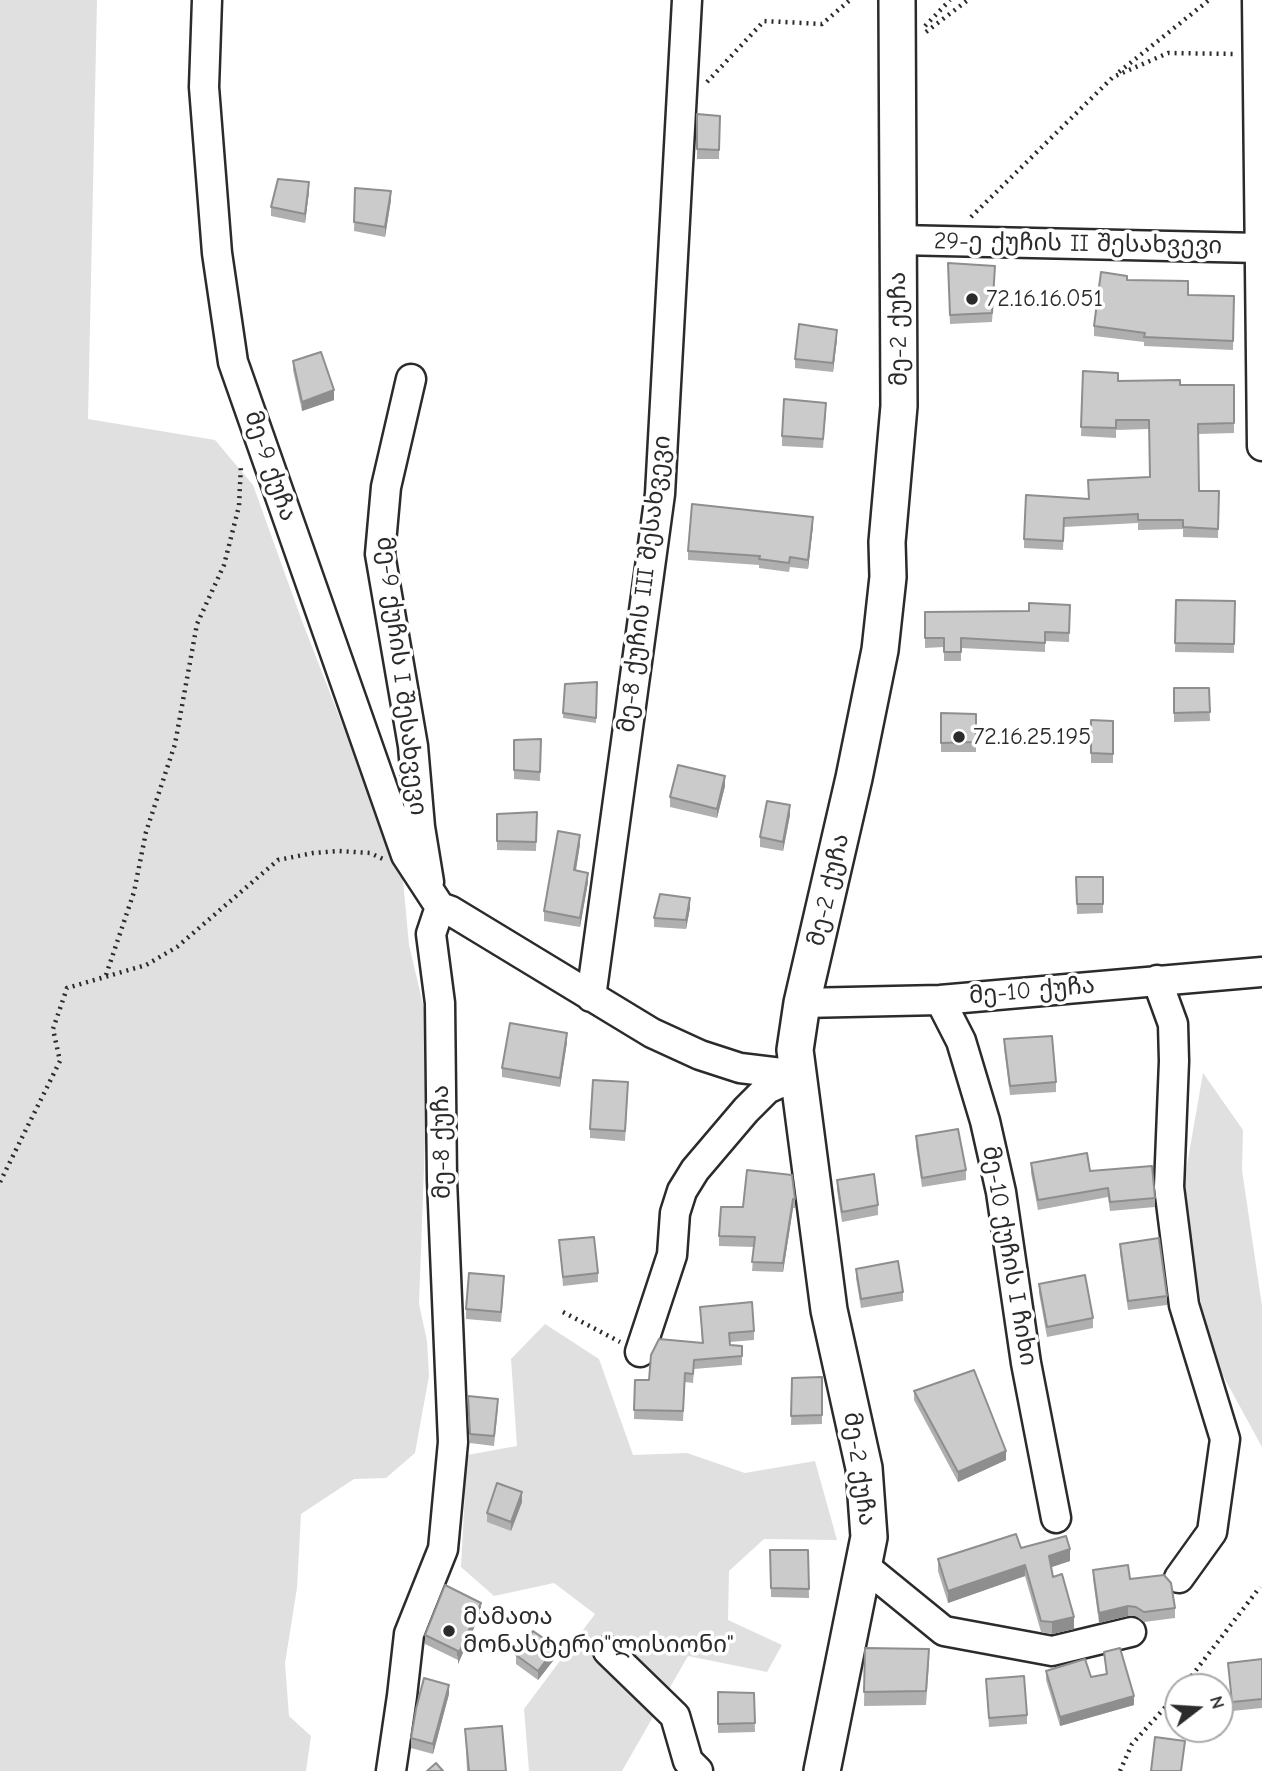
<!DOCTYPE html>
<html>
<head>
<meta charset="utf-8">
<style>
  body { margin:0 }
  #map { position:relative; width:1262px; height:1771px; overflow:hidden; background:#fff; font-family:"Comic Neue",sans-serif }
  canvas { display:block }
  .north { position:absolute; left:1164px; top:1673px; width:70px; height:70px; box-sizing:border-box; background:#fff; border:2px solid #aaa; border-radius:50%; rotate:73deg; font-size:19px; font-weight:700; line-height:28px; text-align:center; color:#2b2b2b }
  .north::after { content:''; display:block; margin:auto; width:24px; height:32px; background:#2b2b2b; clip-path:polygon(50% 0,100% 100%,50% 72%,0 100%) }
</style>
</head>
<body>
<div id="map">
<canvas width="1262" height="1771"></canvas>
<div class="north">N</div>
</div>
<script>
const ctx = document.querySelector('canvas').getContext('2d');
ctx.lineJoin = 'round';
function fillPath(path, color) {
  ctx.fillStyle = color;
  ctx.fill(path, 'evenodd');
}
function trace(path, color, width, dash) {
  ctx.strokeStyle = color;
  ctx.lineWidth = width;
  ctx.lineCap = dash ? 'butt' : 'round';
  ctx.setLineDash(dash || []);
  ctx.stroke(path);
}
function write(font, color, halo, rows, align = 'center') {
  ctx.font = font + ' "Comic Neue","Noto Sans Georgian",sans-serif';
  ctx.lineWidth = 7;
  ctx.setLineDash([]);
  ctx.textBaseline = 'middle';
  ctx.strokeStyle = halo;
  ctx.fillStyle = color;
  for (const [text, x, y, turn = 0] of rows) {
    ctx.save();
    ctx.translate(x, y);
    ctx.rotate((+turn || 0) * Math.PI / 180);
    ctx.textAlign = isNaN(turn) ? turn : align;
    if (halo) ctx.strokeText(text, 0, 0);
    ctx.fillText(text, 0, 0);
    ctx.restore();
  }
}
const green = new Path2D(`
  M0,0H97L88,419L215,440L253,485L302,621L403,880L409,945L429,1030L419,1304L427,1341L429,1376L415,1453L386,1478L354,1479L301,1514L297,1588L285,1663L289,1716L311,1736L306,1771H0Z
  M1203,1073L1243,1130L1242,1170L1262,1306V1447L1209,1350L1182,1194Z
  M545,1324L599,1359L633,1455L687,1453L745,1473L815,1461L837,1540L764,1539L729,1571L728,1620L782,1645L767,1672L688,1656L622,1771H529L524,1709L595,1614L554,1583L494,1596L461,1567L467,1455L517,1446L511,1359Z`);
const path = new Path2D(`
  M925,26L950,0
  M926,32L968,0
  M1119,72L1209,0
  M707,82L764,21L822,24L850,0
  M971,217L1113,77L1168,53L1235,54
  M106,975L134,892L146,832L175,744L197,624L224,565L239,506L241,464
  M0,1182L60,1061L53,1029L67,988L146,965L177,947L278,860L313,853L339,851L370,853L383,859
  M563,1312L620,1342
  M1183,1687L1260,1587
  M1120,1771L1132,1744L1178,1693`);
const minor = new Path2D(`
  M207,0L204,87L217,253L233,362L406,855L440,907
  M1257,0L1262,446
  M898,240L1259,248
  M411,379L386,487L380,554L413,746L420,827L429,882
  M440,907L451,911L652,1033L700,1055L740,1068L798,1075
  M1157,980L1173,1024L1174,1061L1169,1187L1184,1305L1225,1439L1212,1532L1179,1578
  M591,997L660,494L687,0
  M940,1000L961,1041L985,1121L1001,1192L1026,1363L1056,1518
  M802,1003L940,1000L1262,972
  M640,1352L672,1255L675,1213L682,1191L695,1170L746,1110L767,1089L798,1075
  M863,1565L944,1631L1052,1651L1131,1632
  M608,1651L675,1716L688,1761L698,1771
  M391,1771L402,1696L409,1634L443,1549L453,1442L442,1180L440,1003L431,934L440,907`);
const major = new Path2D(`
  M822,1771L869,1537L864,1468L829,1310L795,1050L802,1003L854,778L880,650L888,577L887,542L899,406L897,0`);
const wall = new Path2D(`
  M697,114L720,116L719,159H697Z
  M355,188L391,200L385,237L354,231Z
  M309,192L305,223L271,216V207Z
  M948,263L995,275L992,322L950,324Z
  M1127,280L1188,295L1234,296L1233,350L1144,346V342L1094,336V326Z
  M837,339L833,372L795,368V359Z
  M293,361L334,400L302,411L293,370Z
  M1083,371L1118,381L1180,385H1234V433L1198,434L1199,491H1219L1218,538L1183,537V529L1138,530V523L1064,527L1063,550L1024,548V539L1088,499L1150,477L1149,429L1116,430V438L1081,436Z
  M826,412L823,448L782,446V436Z
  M813,526L808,569L790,567L789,572L759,568V565L688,560V551Z
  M1176,600L1235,601L1234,653L1175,652Z
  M1070,605L1069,642L1045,641V652L961,648V661H944V647L925,648V612L1029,611Z
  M597,682L596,723L563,718L565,684Z
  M1174,688H1209L1210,721L1174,722Z
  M941,713L976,714V752H941Z
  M1091,720L1113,721V763H1091Z
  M541,739L540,781L514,779V740Z
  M725,786L717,818L670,807V797Z
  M537,812L536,851L497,850V814Z
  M790,815L783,851L760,847V837Z
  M580,844L576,871L588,882L580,927L544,921V911Z
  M1076,877H1103V913L1077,914Z
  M690,908L686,929L654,927V918Z
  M1004,1039L1056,1082V1092L1010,1095L1004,1048Z
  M567,1042L560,1087L502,1077V1068Z
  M628,1091L625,1141L590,1138V1129Z
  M916,1136L966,1170V1180L922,1187L916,1146Z
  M1031,1163L1090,1171L1155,1198V1207L1110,1211L1108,1197L1038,1210L1031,1173Z
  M747,1170L795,1199V1208H793L783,1272L752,1271L754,1247L719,1246V1236L743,1207Z
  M837,1180L878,1205V1215L842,1222L837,1190Z
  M559,1240L598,1273V1282L563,1286Z
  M1120,1244L1167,1296V1305L1128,1310L1120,1253Z
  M856,1269L903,1292V1301L861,1308L856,1278Z
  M1039,1284L1093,1318V1328L1047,1337L1039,1293Z
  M504,1286L501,1322L466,1319V1309Z
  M700,1307L754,1331V1340L730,1342V1345L742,1346V1365L694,1369L693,1383L685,1382L683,1421L634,1419L635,1380H649L702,1343Z
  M822,1377V1424L791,1425L792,1378Z
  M914,1391L1006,1460L958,1482L914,1400Z
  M468,1396L498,1408L494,1446L470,1443Z
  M522,1502L511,1531L487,1522V1513Z
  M1021,1548L1070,1561L1051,1567L1053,1577L1074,1629L1052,1634L1041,1632L1025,1576L948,1603L938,1571V1559Z
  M770,1550H808L809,1598L771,1597Z
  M1093,1570L1130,1579L1175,1608V1618L1144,1622L1136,1616H1128L1099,1623L1093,1579Z
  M481,1612L458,1664V1660L425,1644V1635Z
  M865,1648L929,1663L926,1705L864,1706Z
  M1104,1652L1134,1705L1060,1726L1046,1680V1671L1091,1677L1106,1674Z
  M516,1655L556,1657L538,1680L516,1664Z
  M1262,1659V1708L1232,1711L1228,1663Z
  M986,1679L1027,1715V1724L989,1727Z
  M718,1692L754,1693L755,1732L718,1733Z
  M449,1694L433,1754L411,1748V1738Z
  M465,1729L506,1771H467Z`);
const shadedWall = new Path2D(`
  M309,182V192L305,223V214Z
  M391,191V200L385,237V227Z
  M837,330V339L833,372V363Z
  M334,390V400L302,411V402Z
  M813,517V526L808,569V560Z
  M725,776V786L717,818V809Z
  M790,805V815L783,851V842Z
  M580,835V844L574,880V870Z
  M588,873V882L580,927V918Z
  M690,898V908L686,929V920Z
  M567,1033V1042L560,1087V1078Z
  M793,1199V1208L783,1272V1263Z
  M1006,1451V1460L958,1482V1472Z
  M522,1492V1502L511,1531V1522Z
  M1070,1549V1561L1049,1568V1556Z
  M1025,1565V1576L948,1603V1591Z
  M481,1603V1612L458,1664V1655Z
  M1128,1606V1616L1099,1623V1613Z
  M1074,1617V1629L1052,1634V1622Z
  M556,1647V1657L538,1680V1671Z
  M449,1685V1694L433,1754V1744Z
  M1134,1696V1705L1060,1726V1717Z`);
const building = new Path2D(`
  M697,114L720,116L719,150L697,149Z
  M278,179L309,182L305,214L271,207Z
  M355,188L391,191L385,227L354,222Z
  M948,263L995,266L992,313L950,315Z
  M1101,272L1127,276V280L1188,281V295L1234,296L1233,341L1144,337L1145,333L1094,326Z
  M799,324L837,330L833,363L795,359Z
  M321,352L334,390L302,402L293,361Z
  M1083,371L1118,373V381L1180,380V385H1234V423L1198,424L1199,491H1219L1218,529L1183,527V520H1138V514L1064,518L1063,541L1024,539L1026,495L1089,499L1088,480L1150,477L1149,420H1116V428L1081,427Z
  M784,399L826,403L823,439L782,436Z
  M692,504L813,517L808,560L790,557L789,563L759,559L760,556L688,551Z
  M1176,600L1235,601L1234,644L1175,643Z
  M1029,603L1070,605L1069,633L1045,632V643L961,638V652H944V638H925V612L1029,611Z
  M597,682L596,718L563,713L565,684Z
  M1174,688H1209L1210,712L1174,713Z
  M941,713L976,714V742L941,743Z
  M1091,720L1113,721V754L1091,753Z
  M541,739L540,772L514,770V740Z
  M678,765L725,776L717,809L670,797Z
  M767,801L790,805L783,842L760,837Z
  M537,812L536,842L497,841V814Z
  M558,831L580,835L574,870L588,873L580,918L544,911Z
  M1076,877H1103V904H1077Z
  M660,894L690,898L686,920L654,918Z
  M510,1023L567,1033L560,1078L502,1068Z
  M1052,1036L1056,1082L1010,1086L1004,1039Z
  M593,1080L628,1082L625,1131L590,1129Z
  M958,1129L966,1170L922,1178L916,1136Z
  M1087,1153L1090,1171L1152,1166L1155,1198L1110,1202L1108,1188L1038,1200L1031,1163Z
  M747,1170L792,1175L795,1199H793L783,1263L752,1262L755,1237L719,1236L721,1207H743Z
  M874,1174L878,1205L842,1212L837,1180Z
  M594,1237L598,1273L563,1277L559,1240Z
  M1159,1238L1167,1296L1128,1301L1120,1244Z
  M898,1261L903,1292L861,1299L856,1269Z
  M469,1273L504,1276L501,1312L466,1309Z
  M1085,1275L1093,1318L1047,1327L1039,1284Z
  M752,1302L754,1331L729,1333L730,1345L742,1346V1356L694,1360L693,1374L685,1373L683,1411L634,1410L635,1380H649L651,1355L659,1339L703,1343L700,1307Z
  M974,1370L1006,1451L958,1472L914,1391Z
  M822,1377V1415L791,1416L792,1378Z
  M468,1396L498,1399L494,1436L470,1434Z
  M497,1483L522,1492L511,1522L487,1513Z
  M1016,1534L1021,1548L1066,1536L1070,1549L1049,1556L1053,1577L1062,1574L1074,1617L1052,1622L1041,1621L1025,1565L948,1591L938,1559Z
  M770,1550H808L809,1589L771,1588Z
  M1128,1565L1130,1579L1164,1575L1171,1583L1175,1608L1144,1612L1136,1607L1128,1606L1099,1613L1093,1570Z
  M445,1585L481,1603L458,1655V1651L425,1635Z
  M533,1631L556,1647L538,1671L516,1655Z
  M865,1648L929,1649L926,1691L864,1692Z
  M1120,1648L1134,1696L1060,1717L1046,1671L1085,1659L1091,1677L1107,1674L1104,1652Z
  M1262,1659V1699L1232,1702L1228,1663Z
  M1024,1676L1027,1715L989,1718L986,1679Z
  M424,1678L449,1685L433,1744L411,1738L416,1709Z
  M718,1692L754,1693L755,1723L718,1724Z
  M502,1726L506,1771H469L465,1729Z
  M1155,1737L1185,1741L1181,1771H1151Z
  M436,1763L443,1771H427Z`);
const markers = [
  [972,299,7,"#2b2b2b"],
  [959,737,7,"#2b2b2b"],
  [449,1631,7,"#2b2b2b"]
];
const streetNames = [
  ["29-ე ქუჩის II შესახვევი",1078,244,1],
  ["მე-2 ქუჩა",899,329,-91],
  ["მე-9 ქუჩა",270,466,71],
  ["მე-8 ქუჩის III შესახვევი",645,584,-83],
  ["მე-9 ქუჩის I შესახვევი",401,676,83],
  ["მე-2 ქუჩა",829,890,-77],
  ["მე-10 ქუჩა",1032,991,-5],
  ["მე-8 ქუჩა",442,1142,-91],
  ["მე-10 ქუჩის I ჩიხი",1009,1256,80],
  ["მე-2 ქუჩა",859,1469,82]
];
const poiNames = [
  ["72.16.16.051",986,299],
  ["72.16.25.195",973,737],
  ["მამათა",463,1617],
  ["მონასტერი\"ლისიონი\"",463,1645]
];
fillPath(green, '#e0e0e0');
trace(minor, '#2b2b2b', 33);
trace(major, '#2b2b2b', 40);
trace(path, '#2b2b2b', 4.5, [2, 5]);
trace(minor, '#fff', 28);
trace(major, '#fff', 35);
fillPath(wall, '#afafaf');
fillPath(shadedWall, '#8e8e8e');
fillPath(building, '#cbcbcb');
trace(building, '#8e8e8e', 2);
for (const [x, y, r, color] of markers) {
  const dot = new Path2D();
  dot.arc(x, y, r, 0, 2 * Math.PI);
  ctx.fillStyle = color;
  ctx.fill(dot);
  trace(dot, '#fff', 2.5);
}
write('24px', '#2b2b2b', '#fff', streetNames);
write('24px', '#2b2b2b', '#fff', poiNames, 'left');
</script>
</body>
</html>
